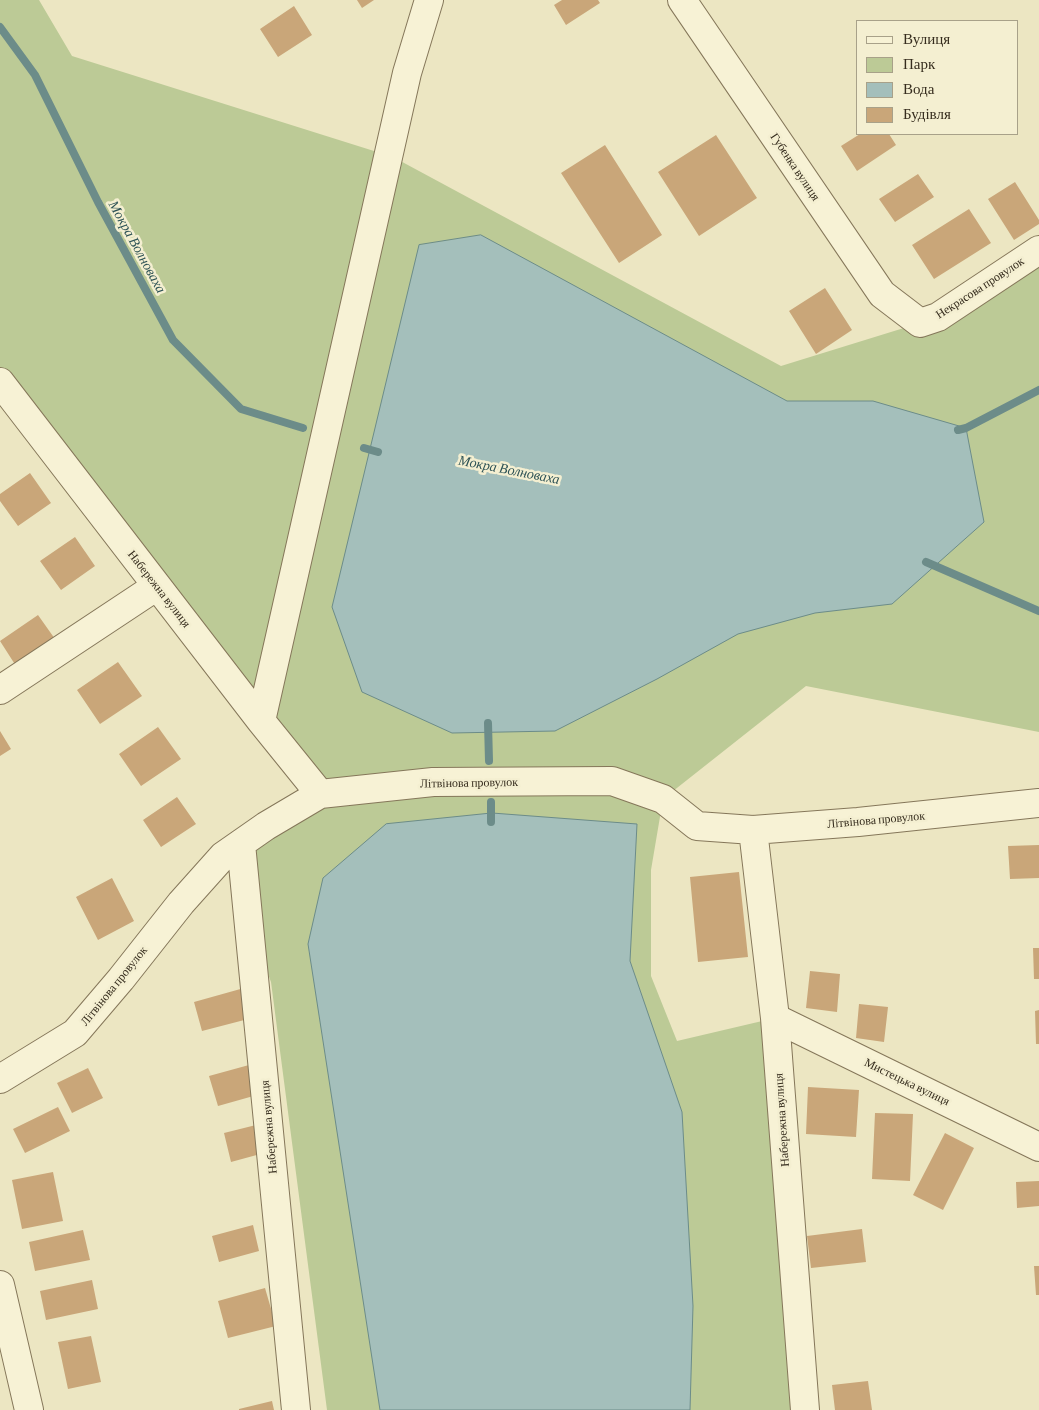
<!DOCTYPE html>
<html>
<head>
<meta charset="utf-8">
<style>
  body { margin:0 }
  #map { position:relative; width:1039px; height:1410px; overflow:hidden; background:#ece6c2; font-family:"Crimson Pro",serif }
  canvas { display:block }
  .legend { position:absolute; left:856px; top:20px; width:162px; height:115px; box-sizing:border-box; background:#f4efd1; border:1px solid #a8a189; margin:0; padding:6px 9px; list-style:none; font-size:15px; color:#362d1e }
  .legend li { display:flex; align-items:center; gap:10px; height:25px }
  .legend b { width:25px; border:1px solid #a8a189 }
</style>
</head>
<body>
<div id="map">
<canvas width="1039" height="1410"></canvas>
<ul class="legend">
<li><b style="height:6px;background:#f7f2d5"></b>Вулиця</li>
<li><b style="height:14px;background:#bcca96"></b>Парк</li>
<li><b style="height:14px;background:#a4bfbb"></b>Вода</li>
<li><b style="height:14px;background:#c9a679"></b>Будівля</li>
</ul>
</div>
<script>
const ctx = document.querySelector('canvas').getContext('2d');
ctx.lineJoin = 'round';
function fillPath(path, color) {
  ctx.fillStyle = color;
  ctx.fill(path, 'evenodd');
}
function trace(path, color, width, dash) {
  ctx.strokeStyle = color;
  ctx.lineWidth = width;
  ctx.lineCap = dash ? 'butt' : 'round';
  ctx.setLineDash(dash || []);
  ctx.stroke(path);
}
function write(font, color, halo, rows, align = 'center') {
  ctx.font = font + ' "Crimson Pro",serif';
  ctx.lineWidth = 5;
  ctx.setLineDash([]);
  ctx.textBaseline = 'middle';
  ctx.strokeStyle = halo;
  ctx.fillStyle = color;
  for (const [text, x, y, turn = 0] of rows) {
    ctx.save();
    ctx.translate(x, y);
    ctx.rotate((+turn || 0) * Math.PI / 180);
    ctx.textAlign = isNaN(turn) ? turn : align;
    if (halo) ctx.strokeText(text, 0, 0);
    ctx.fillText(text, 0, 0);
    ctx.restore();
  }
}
const green = new Path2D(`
  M0,0H39L72,56L393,157L781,366L920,323L1039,249V732L806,686L663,799L651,870V976L677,1041L775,1018L805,1410H327L271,982L223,856L319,795L0,382Z`);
const water = new Path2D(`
  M481,235L787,401H873L966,428L984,522L892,604L815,613L738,634L657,679L555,731L452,733L362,692L332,607L419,245Z
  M492,813L637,824L630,961L682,1112L693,1306L690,1410H380L308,944L323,878L386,824Z`);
const stream = new Path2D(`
  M0,27L35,75L98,202L173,340L241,409L303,428
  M958,430L966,428L1039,390
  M364,448L378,452
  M926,562L1039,611
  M488,723L489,761
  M491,802V822`);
const building = new Path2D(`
  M357,0H374L362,8Z
  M562,0H598L600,3L566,25L554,5Z
  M294,6L312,35L278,57L260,29Z
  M860,134H889L896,145L857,171L841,146Z
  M716,135L757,198L699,236L658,172Z
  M605,145L662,235L619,263L561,173Z
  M918,174L934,197L895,222L879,199Z
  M1015,182L1039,220V224L1014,240L988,199Z
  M969,209L991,243L934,279L912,245Z
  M825,288L852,330L816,354L789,311Z
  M30,473L51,503L18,526L0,501V494Z
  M75,537L95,566L61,590L40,561Z
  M38,615L55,639L16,666L0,641Z
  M118,662L142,696L100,724L77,690Z
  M158,727L181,759L141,786L119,754Z
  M0,731L11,749L0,756Z
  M177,797L196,824L161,847L143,820Z
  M1039,845V878L1010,879L1008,846Z
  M739,872L748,957L698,962L690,877Z
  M112,878L134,921L98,940L76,897Z
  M1033,948H1039V979H1034Z
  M810,971L840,974L837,1012L806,1008Z
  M244,988L252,1018L202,1031L194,1002Z
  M859,1004L888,1007L884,1042L856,1038Z
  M1039,1010V1044H1036L1035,1011Z
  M249,1065L257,1095L218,1106L209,1076Z
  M88,1068L103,1098L72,1113L57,1083Z
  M808,1087L859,1090L856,1137L806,1134Z
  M58,1107L70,1131L25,1153L13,1129Z
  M875,1113L913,1114L910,1181L872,1179Z
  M256,1125L264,1153L231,1162L224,1133Z
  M945,1133L974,1148L943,1210L913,1195Z
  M53,1172L63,1221L22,1229L12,1180Z
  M1039,1181V1206L1017,1208L1016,1182Z
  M253,1225L259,1251L219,1262L212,1236Z
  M862,1229L866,1262L811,1268L807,1236Z
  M83,1230L90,1260L35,1271L29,1242Z
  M1034,1266H1039V1295H1036Z
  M92,1280L98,1309L46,1320L40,1291Z
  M265,1288L276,1326L228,1338L218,1301Z
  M91,1336L101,1382L68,1389L58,1342Z
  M868,1381L872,1410H835L832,1385Z
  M272,1401L274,1410H239V1409Z`);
const minor = new Path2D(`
  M682,0L882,294L920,323L938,317L1039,250
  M0,382L261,721L320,794
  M0,690L157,586
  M261,721L407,73L429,0
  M753,830L775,1018L805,1410
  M241,844L296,1410
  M775,1018L1039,1147
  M0,1079L75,1033L121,979L181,903L223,856L266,826L320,794L433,782L612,781L663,799L697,826L753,830L858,822L1039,803
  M0,1285L29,1410`);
const streetNames = [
  ["Губенка вулиця",795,167,56],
  ["Некрасова провулок",980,288,-33],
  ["Набережна вулиця",159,589,52],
  ["Літвінова провулок",469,783,-1],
  ["Літвінова провулок",876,820,-5],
  ["Літвінова провулок",114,986,-51],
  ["Мистецька вулиця",907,1082,26],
  ["Набережна вулиця",782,1120,-94],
  ["Набережна вулиця",269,1127,-95]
];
const waterNames = [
  ["Мокра Волноваха",137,247,61],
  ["Мокра Волноваха",509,470,11]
];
fillPath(green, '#bcca96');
fillPath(water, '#a4bfbb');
trace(water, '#6c8c89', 1);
trace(stream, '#6c8c89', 8);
fillPath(building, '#c9a679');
trace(minor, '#85775a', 30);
trace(minor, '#f7f2d5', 28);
write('12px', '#362d1e', '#f4efd1', streetNames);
write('italic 14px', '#2d5255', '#f4efd1', waterNames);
</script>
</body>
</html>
